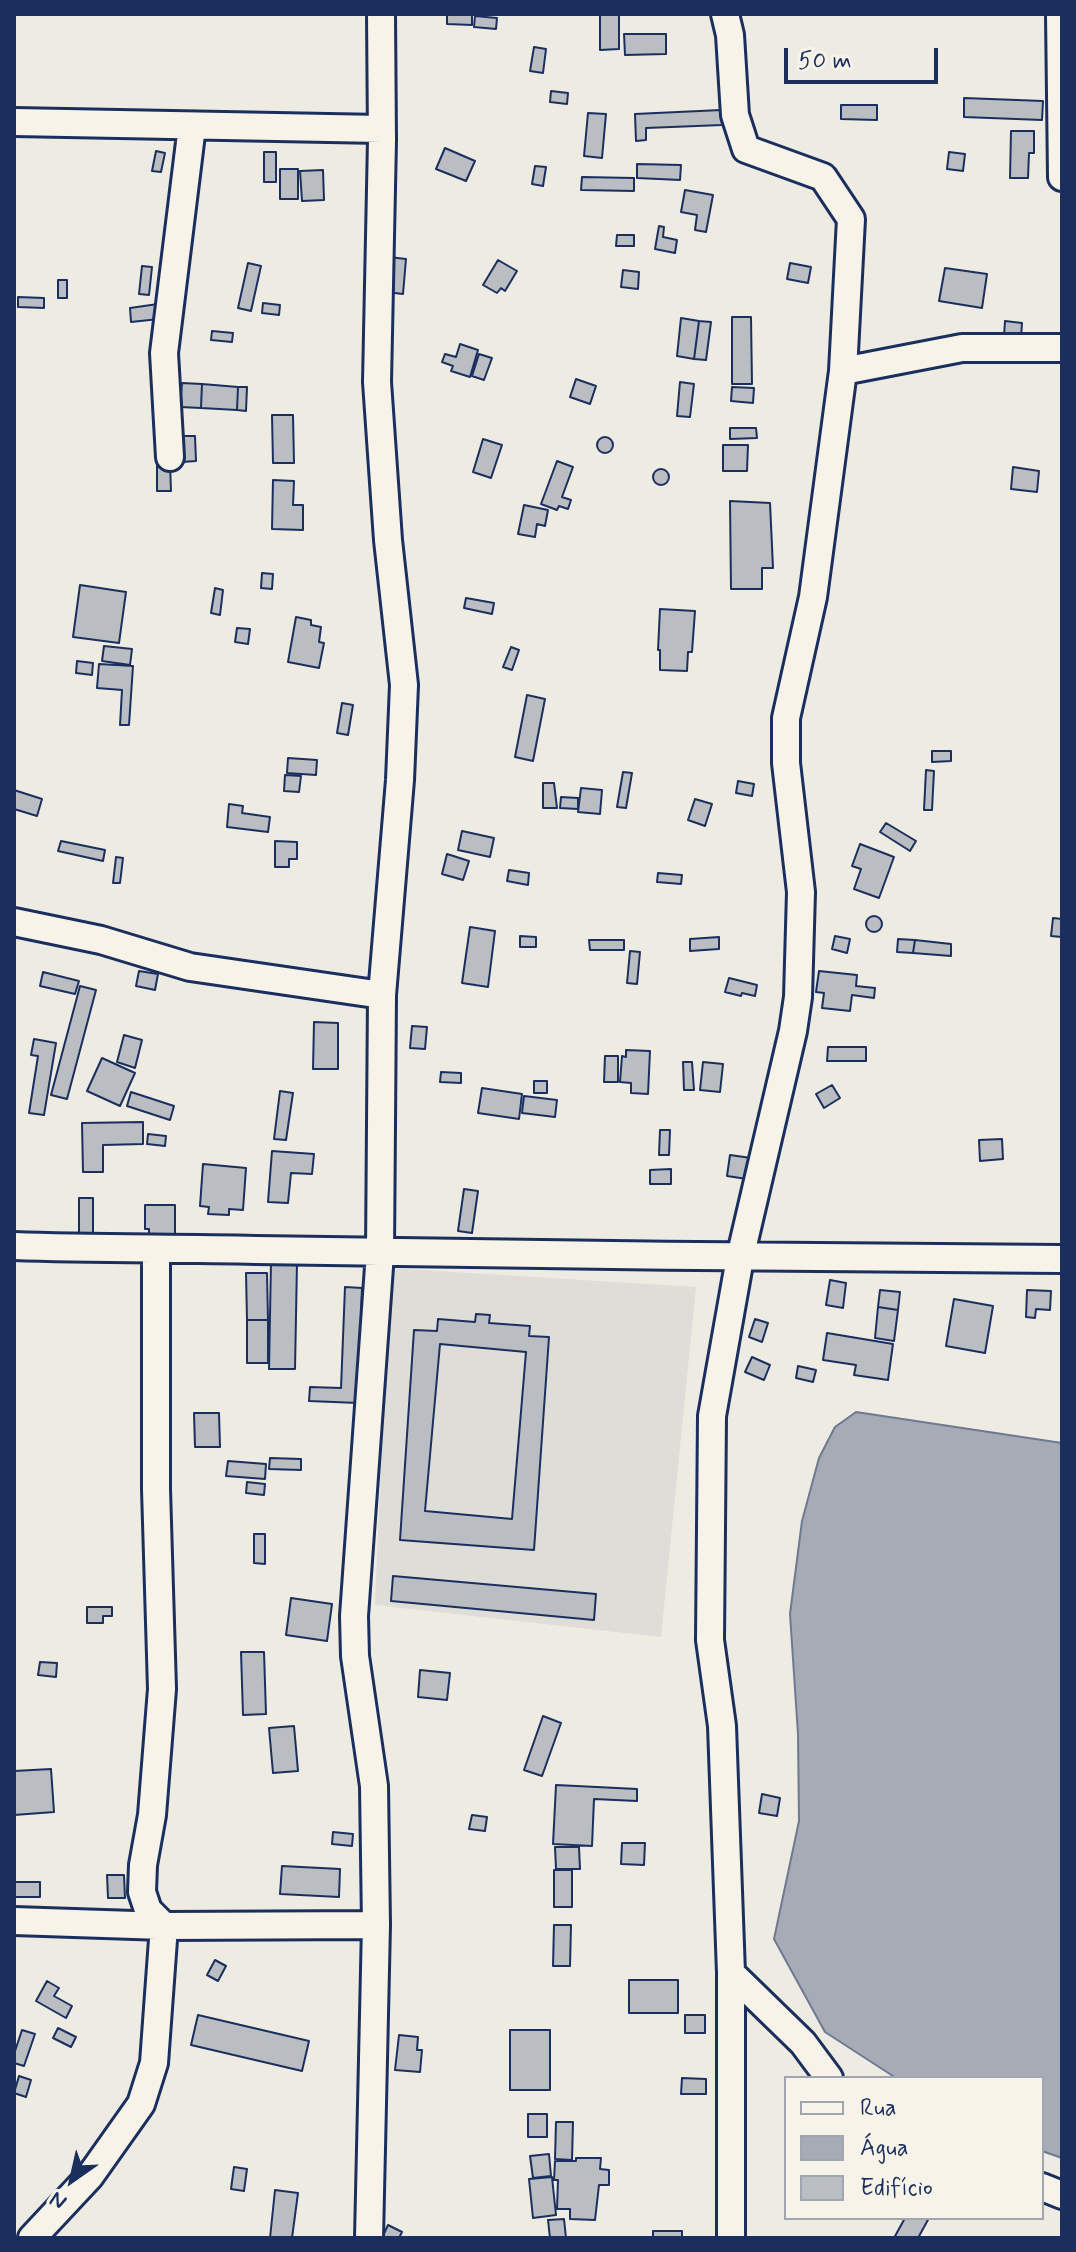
<!DOCTYPE html>
<html>
<head>
<meta charset="utf-8">
<style>
  body { margin:0 }
  #map { position:relative; width:1076px; height:2252px; overflow:hidden; background:#eeebe2; font-family:Mynerve,sans-serif }
  canvas { display:block }
  .frame { position:absolute; inset:0; border:16px solid #1b2f5e; pointer-events:none }
  .legend { position:absolute; left:784px; top:2076px; width:260px; height:144px; box-sizing:border-box; background:#f7f3e8; border:2px solid #9fa5b1; margin:0; padding:10px 14px; list-style:none; font-size:24px; color:#1b2f5e }
  .legend li { display:flex; align-items:center; gap:16px; height:40px }
  .legend b { width:40px; border:2px solid #9fa5b1 }
  .north { position:absolute; left:32px; top:2140px; width:80px; height:80px; -webkit-text-stroke:6px #f7f3e8; paint-order:stroke; rotate:214deg; font-size:22px; font-weight:700; line-height:32px; text-align:center; color:#1b2f5e }
  .north::after { content:''; display:block; margin:auto; width:28px; height:36px; background:#1b2f5e; clip-path:polygon(50% 0,100% 100%,50% 72%,0 100%) }
  .scale { position:absolute; left:784px; top:48px; width:154px; height:36px; box-sizing:border-box; border:4px solid #1b2f5e; border-top:0; padding-left:10px; font-size:24px; line-height:28px; white-space:nowrap; color:#1b2f5e; -webkit-text-stroke:6px #f7f3e8; paint-order:stroke }
</style>
</head>
<body>
<div id="map">
<canvas width="1076" height="2252"></canvas>
<div class="frame"></div>
<ul class="legend">
<li><b style="height:10px;background:#f7f3e8"></b>Rua</li>
<li><b style="height:22px;background:#a6abb5"></b>Água</li>
<li><b style="height:22px;background:#babdc2"></b>Edifício</li>
</ul>
<div class="north">N</div>
<div class="scale">50 m</div>
</div>
<script>
const ctx = document.querySelector('canvas').getContext('2d');
ctx.lineJoin = 'round';
function fillPath(path, color) {
  ctx.fillStyle = color;
  ctx.fill(path, 'evenodd');
}
function trace(path, color, width, dash) {
  ctx.strokeStyle = color;
  ctx.lineWidth = width;
  ctx.lineCap = dash ? 'butt' : 'round';
  ctx.setLineDash(dash || []);
  ctx.stroke(path);
}
const built = new Path2D(`
  M389,1268L696,1287L661,1637L375,1605Z`);
const water = new Path2D(`
  M856,1412L1062,1443V2158L1042,2151V2078H896L825,2032L774,1939L799,1821L798,1734L790,1614L802,1521L819,1458L835,1427Z`);
const building = new Path2D(`
  M447,14H472V25L447,24Z
  M600,14H619V49L600,50Z
  M475,16L497,18L496,29L474,27Z
  M624,34H666V54L625,55Z
  M534,47L546,49L543,73L530,71Z
  M551,91L568,93L567,104L550,102Z
  M964,98L1043,101L1042,120L964,117Z
  M841,105H877V120L841,119Z
  M721,110L722,125L646,128V140L636,141L635,114Z
  M588,113L606,114L602,158L584,156Z
  M1011,131H1034V153H1029L1028,178H1010Z
  M445,148L475,161L466,181L436,169Z
  M156,151L165,153L161,172L152,171Z
  M264,152H276V182H264Z
  M949,152L965,154L963,171L947,169Z
  M637,164L681,165L680,180L637,178Z
  M535,166L546,167L543,186L532,184Z
  M280,169H298V199H280Z
  M323,170L324,200L302,201L300,171Z
  M582,177L634,178V191L581,190Z
  M685,190L713,195L706,232L695,230L697,215L681,212Z
  M659,226L664,227L663,237L677,240L675,253L655,249Z
  M617,235H634V246H616Z
  M389,257L406,259L403,294L386,292Z
  M498,260L517,271L505,291L501,288L497,293L483,285Z
  M248,263L261,266L251,311L238,308Z
  M790,263L811,267L808,283L787,279Z
  M142,266L152,267L149,295L139,294Z
  M945,268L987,274L982,308L939,301Z
  M623,270L639,272L638,289L621,287Z
  M58,280H67V298H58Z
  M18,297L44,298V308L18,307Z
  M263,303L280,305L279,315L262,313Z
  M158,304L159,319L131,322L130,308Z
  M732,317H751L752,384H732Z
  M681,318L699,321L694,359L677,356Z
  M699,321L711,322L706,360L694,359Z
  M1005,321L1022,323L1021,338L1004,336Z
  M212,331L233,333L232,342L211,340Z
  M460,344L478,350L470,377L451,371L453,366L442,362L445,354L456,357Z
  M479,354L492,358L484,380L472,376Z
  M576,379L596,386L590,404L570,397Z
  M680,382L694,384L690,417L677,416Z
  M182,383L202,384L201,408L180,407Z
  M202,384L238,387L237,410L201,408Z
  M238,387H247L246,411L237,410Z
  M732,387L754,388L753,403L731,401Z
  M272,415H293L294,463H273Z
  M730,428H756L757,438L730,439Z
  M181,436H195L196,461L182,462Z
  M597 445a8 8 0 1 1 16 0a8 8 0 1 1-16 0Z
  M483,439L502,445L491,478L473,472Z
  M723,445H748L747,471H723Z
  M557,461L573,467L562,497L571,500L568,509L559,506L557,510L541,504Z
  M170,463L171,491H157V464Z
  M1013,467L1039,471L1037,492L1011,489Z
  M653 477a8 8 0 1 1 16 0a8 8 0 1 1-16 0Z
  M273,480L294,481L293,505H303V530L272,529Z
  M730,501L770,503L773,568H762V589H731Z
  M524,505L548,510L545,526L537,524L535,537L518,534Z
  M262,573L273,574L272,589L261,588Z
  M80,585L126,592L119,643L73,637Z
  M215,588L223,590L220,615L211,613Z
  M466,598L494,603L492,614L464,608Z
  M660,609L695,611L692,652H688L687,671L660,670V650H658Z
  M296,617L311,620V625L321,627L319,642L324,643L319,668L288,662Z
  M237,628L250,629L248,644L235,642Z
  M104,646L132,649L130,665L102,661Z
  M511,647L519,650L512,670L503,667Z
  M77,661L93,663L92,675L76,673Z
  M99,664L133,666L129,725H120L122,690L97,688Z
  M527,695L545,699L533,761L515,757Z
  M342,703L353,705L348,735L337,733Z
  M932,751H951V761L932,762Z
  M288,758L317,760L316,775L287,773Z
  M926,770L934,771L932,810H924Z
  M623,772L632,773L626,808L617,807Z
  M285,775L301,776L299,792L284,791Z
  M738,781L754,784L752,796L736,793Z
  M543,783H554L557,808H543Z
  M581,788L602,790L600,814L578,812Z
  M14,790L42,799L37,816L14,809Z
  M561,797L578,798V809L560,808Z
  M695,799L712,804L705,826L688,820Z
  M229,804L243,806L242,813L270,817L268,832L227,827Z
  M886,823L916,841L910,851L880,832Z
  M462,831L494,838L490,857L458,850Z
  M61,841L105,850L103,861L58,851Z
  M275,841L297,842V859H289V867H275Z
  M860,844L894,857L879,898L854,889L861,869L852,866Z
  M447,854L469,861L463,880L442,874Z
  M116,857L123,858L120,883H113Z
  M509,870L529,873L528,885L507,881Z
  M658,873L682,875L681,884L657,882Z
  M866 924a8 8 0 1 1 16 0a8 8 0 1 1-16 0Z
  M1053,918L1062,919V937L1051,936Z
  M470,927L495,931L488,987L462,983Z
  M520,936L536,937V947H520Z
  M835,936L850,939L847,953L832,949Z
  M719,937V949L690,951V939Z
  M898,939L915,940L913,953L897,952Z
  M589,940H624V950H590Z
  M915,940L951,944V956L913,953Z
  M630,951L640,952L637,984L627,983Z
  M139,971L158,974L155,990L136,986Z
  M819,971L857,975L856,986L875,988L874,998L852,995L850,1011L822,1008L824,993L816,992Z
  M43,972L79,981L75,994L40,986Z
  M729,978L757,985L755,996L742,993L741,996L725,992Z
  M80,986L96,990L67,1099L51,1095Z
  M314,1022L338,1023V1069H313Z
  M412,1026L427,1027L425,1049L410,1048Z
  M124,1035L142,1040L135,1068L117,1062Z
  M34,1039L56,1043L44,1115L29,1113L38,1056L31,1055Z
  M828,1047H866V1061H827Z
  M626,1050L650,1051L648,1094L631,1093V1083L620,1082L622,1056L626,1057Z
  M605,1056H618V1082H604Z
  M102,1058L135,1073L120,1106L87,1091Z
  M683,1062H692L694,1090H684Z
  M703,1062L723,1064L720,1092L700,1090Z
  M441,1072L461,1073V1083L440,1082Z
  M534,1081H547V1093H534Z
  M832,1085L840,1098L824,1108L816,1094Z
  M482,1088L522,1094L519,1119L478,1113Z
  M280,1091L293,1093L286,1140L274,1139Z
  M131,1092L174,1106L170,1120L127,1106Z
  M524,1096L557,1100L555,1117L522,1113Z
  M143,1122V1144L103,1145V1172H83L82,1123Z
  M660,1130H670L669,1155H659Z
  M148,1134L166,1136L165,1146L147,1144Z
  M1002,1139L1003,1159L980,1161L979,1140Z
  M272,1151L314,1154L312,1174L291,1173L288,1203L268,1202Z
  M730,1155L751,1158L747,1179L727,1176Z
  M203,1164L246,1168L243,1210L229,1209V1215L208,1214L209,1207L200,1206Z
  M671,1169V1184H650V1170Z
  M464,1189L478,1191L472,1233L458,1231Z
  M79,1198H93V1239H79Z
  M145,1205H175V1244H149V1229H145Z
  M271,1262L297,1263L295,1369H269Z
  M246,1273H267L268,1320H247Z
  M830,1280L846,1283L843,1308L826,1305Z
  M345,1287L362,1288L358,1403L309,1401L310,1387L341,1388Z
  M880,1290L900,1292L898,1310L878,1307Z
  M1027,1290L1051,1291L1050,1310L1036,1309L1035,1318L1026,1317Z
  M954,1299L993,1306L985,1353L946,1346Z
  M878,1307L898,1310L894,1341L875,1338Z
  M476,1314L490,1315L489,1323L530,1326L529,1336L549,1337L534,1550L400,1540L414,1330L437,1331L438,1319L475,1322ZM440,1344L526,1352L512,1519L425,1511Z
  M755,1319L768,1323L762,1342L749,1337Z
  M247,1320H268V1363H247Z
  M827,1333L893,1344L888,1380L854,1375L856,1365L823,1360Z
  M752,1357L770,1365L764,1380L745,1372Z
  M798,1366L816,1370L813,1382L796,1378Z
  M194,1413H219L220,1447H195Z
  M270,1458L301,1459V1470L269,1469Z
  M228,1461L266,1464L265,1479L226,1476Z
  M247,1482L265,1484L264,1495L246,1493Z
  M254,1534H265V1564L254,1563Z
  M393,1576L596,1594L594,1620L391,1601Z
  M291,1598L332,1604L327,1641L286,1635Z
  M87,1607H112V1616H103V1623H87Z
  M241,1652H264L266,1714L243,1715Z
  M40,1662L57,1663L56,1677L38,1675Z
  M420,1670L450,1673L447,1700L418,1697Z
  M543,1716L561,1723L542,1776L524,1770Z
  M294,1726L298,1771L273,1773L269,1728Z
  M51,1769L54,1812L14,1815V1771Z
  M556,1785L637,1789V1801L594,1799L592,1846L553,1844Z
  M762,1794L780,1798L777,1816L759,1813Z
  M472,1815L487,1817L485,1831L469,1829Z
  M333,1832L353,1834L352,1846L332,1844Z
  M622,1843H645L644,1865L621,1864Z
  M555,1847H579L580,1869H556Z
  M282,1866L340,1869L339,1897L280,1894Z
  M554,1870H572V1907H554Z
  M107,1875H124L125,1898H108Z
  M14,1882H40V1897H14Z
  M554,1925H571L570,1966H553Z
  M215,1960L226,1966L218,1981L207,1975Z
  M629,1980H678V2013H629Z
  M47,1981L59,1988L54,1996L72,2006L66,2018L36,2001Z
  M198,2015L309,2041L302,2071L191,2045Z
  M685,2015H705V2033H685Z
  M58,2028L76,2037L71,2047L53,2038Z
  M22,2030L35,2034L24,2066L14,2063V2054Z
  M510,2030H550V2090H510Z
  M399,2035L418,2037L417,2050H422L420,2072L395,2070Z
  M19,2076L31,2080L26,2097L14,2093Z
  M682,2078L706,2079V2094H681Z
  M528,2114H547V2137H528Z
  M556,2122H573L572,2160L555,2159Z
  M549,2154L551,2176L533,2178L530,2156Z
  M576,2158H601L600,2169L609,2170V2185H599L595,2220L570,2219V2209H557L558,2180H554L555,2161H576Z
  M234,2167L247,2169L244,2191L231,2189Z
  M552,2177L556,2215L533,2218L529,2179Z
  M275,2190L298,2193L292,2238H270Z
  M905,2218H929L918,2238H894Z
  M564,2219L566,2238H550L548,2220Z
  M388,2225L402,2232L399,2238H382Z
  M653,2231H682V2238H653Z`);
const minor = new Path2D(`
  M725,14L730,35L735,115L746,149L823,177L851,219L843,371L813,597L786,718V763L801,892L798,997L793,1031L740,1258L712,1416L710,1640L722,1726L731,1973V2238
  M1060,14L1062,177
  M14,122L381,129
  M843,371L962,348H1062
  M170,457L164,353L192,126
  M14,922L101,940L190,967L382,995
  M14,1246C95,1249 175,1248 256,1250C525,1254 793,1258 1062,1259
  M14,1921L164,1926L376,1925
  M731,1973L803,2043L829,2078
  M1042,2187L1062,2195
  M32,2238L90,2176L141,2104L154,2063L164,1926L148,1910L142,1892L143,1865L152,1815L162,1689L156,1489V1251
  M369,2238L376,1925L374,1786L355,1656L354,1616L380,1253L382,995L400,780L404,685L388,540L377,382L382,140L381,14`);
fillPath(built, '#deddd8');
fillPath(water, '#a6abb5');
trace(water, '#6e7992', 2);
fillPath(building, '#babdc2');
trace(building, '#1b2f5e', 2);
trace(minor, '#1b2f5e', 32);
trace(minor, '#f7f3e8', 26);
</script>
</body>
</html>
